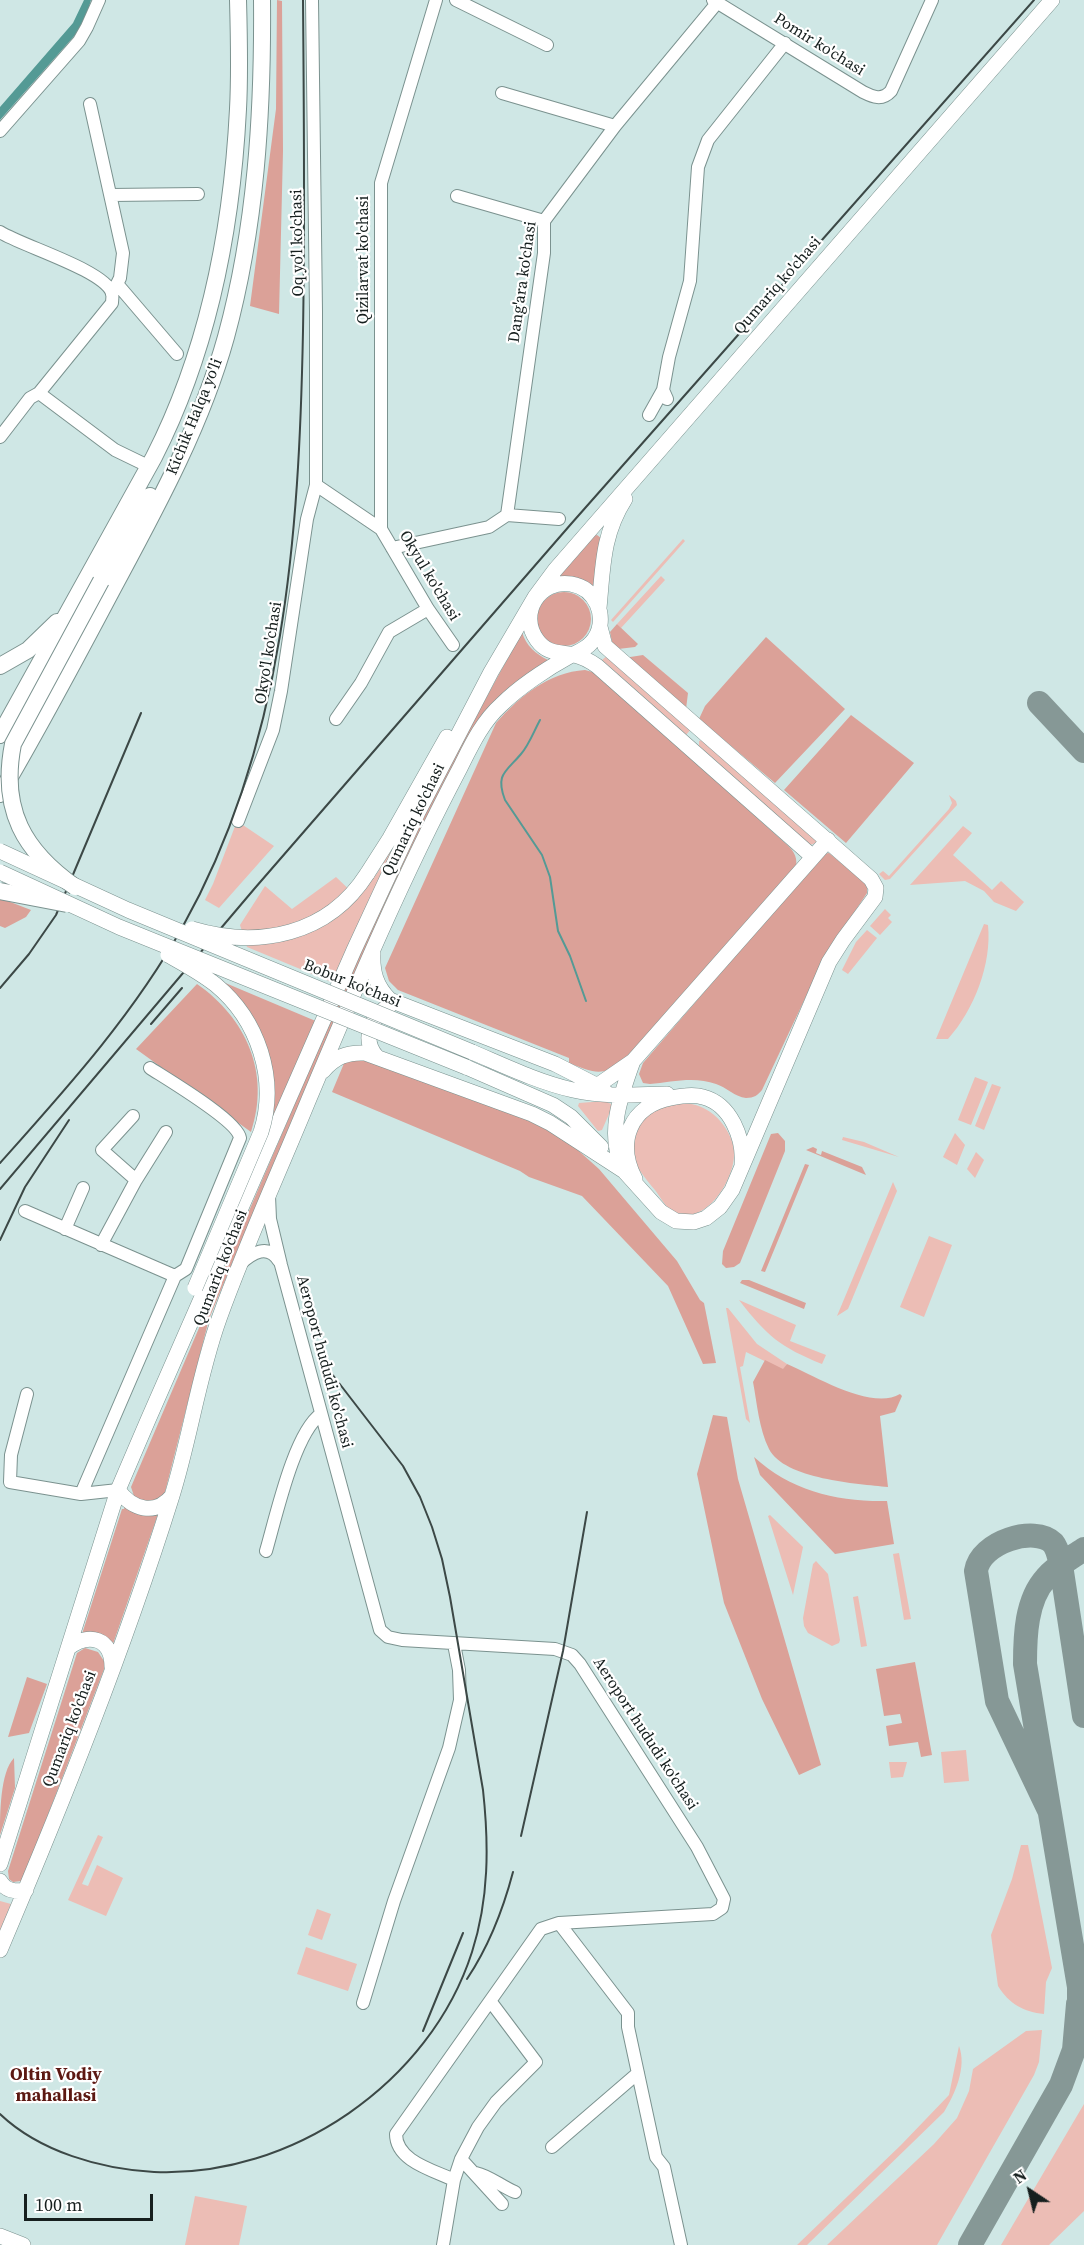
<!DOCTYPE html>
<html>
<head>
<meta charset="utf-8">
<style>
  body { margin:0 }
  #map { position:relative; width:1084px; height:2245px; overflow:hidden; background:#cfe7e5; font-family:"Source Serif 4",serif }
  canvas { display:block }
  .north { position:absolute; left:1000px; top:2161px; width:60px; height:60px; -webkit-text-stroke:4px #fff; paint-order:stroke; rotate:325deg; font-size:16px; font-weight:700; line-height:24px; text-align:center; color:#161f1e }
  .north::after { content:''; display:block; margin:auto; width:21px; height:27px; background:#161f1e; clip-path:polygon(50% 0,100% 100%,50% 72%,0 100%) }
  .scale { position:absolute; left:24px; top:2194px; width:129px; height:27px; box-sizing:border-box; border:3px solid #161f1e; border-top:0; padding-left:8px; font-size:18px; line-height:21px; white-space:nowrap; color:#161f1e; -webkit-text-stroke:4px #fff; paint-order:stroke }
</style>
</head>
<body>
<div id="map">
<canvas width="1084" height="2245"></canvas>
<div class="north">N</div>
<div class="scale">100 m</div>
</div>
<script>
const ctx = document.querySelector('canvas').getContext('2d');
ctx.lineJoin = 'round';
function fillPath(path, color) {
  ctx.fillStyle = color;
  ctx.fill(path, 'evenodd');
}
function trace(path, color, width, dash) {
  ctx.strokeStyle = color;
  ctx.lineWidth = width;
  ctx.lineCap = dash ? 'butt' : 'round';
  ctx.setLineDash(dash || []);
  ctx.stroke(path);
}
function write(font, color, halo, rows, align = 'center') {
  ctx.font = font + ' "Source Serif 4",serif';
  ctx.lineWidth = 4.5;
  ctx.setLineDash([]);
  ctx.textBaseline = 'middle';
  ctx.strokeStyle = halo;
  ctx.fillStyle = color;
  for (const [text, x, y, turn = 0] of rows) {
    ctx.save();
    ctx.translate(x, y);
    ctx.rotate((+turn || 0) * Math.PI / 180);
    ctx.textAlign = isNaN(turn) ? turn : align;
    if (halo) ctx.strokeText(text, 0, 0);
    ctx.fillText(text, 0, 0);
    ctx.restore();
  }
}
const green = new Path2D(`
  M683,539L685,541L613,622L611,620Z
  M661,576L665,580L621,628L617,624Z
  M608,655L691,729L686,735L602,660Z
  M702,740L817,840L816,843L810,845L699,746V741Z
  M949,795L956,801L957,805L890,879L885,880L879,874L883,871L889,876L949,809L952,803Z
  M237,821L274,846L219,908L205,900L213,884Z
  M963,826L972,833L953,855L992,890L1001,881L1024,902L1016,911L994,902L984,891L965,881L910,885Z
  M399,835L334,983L247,947L240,925L265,886L292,909L336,877L358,898L378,872Z
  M885,909L891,915L888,918L892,922L880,935L870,926Z
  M984,924L988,925C992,964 974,1010 948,1039H936Z
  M867,930L877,938L848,974L842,970L856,942Z
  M975,1077L988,1082L971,1125L958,1120Z
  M992,1084L1001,1087L984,1130L975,1126Z
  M605,1101L613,1105L602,1130L598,1131L578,1106L579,1103Z
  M686,1103C701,1105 712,1111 721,1122C729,1132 735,1144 734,1156C733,1181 706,1225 676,1213C667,1210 661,1198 655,1190C629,1157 630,1161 639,1120L660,1106Z
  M955,1133L965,1145L957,1165L943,1157Z
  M843,1137L864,1142L899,1157L842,1140Z
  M976,1152L984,1160L975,1178L967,1169Z
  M893,1182L897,1191L848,1309L837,1316Z
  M929,1236L952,1245L924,1317L900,1307Z
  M739,1300L796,1325L790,1341L826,1355L822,1364C780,1347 767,1336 739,1300Z
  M726,1308H728L757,1344L787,1364L783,1370L746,1352L743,1366L740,1367L750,1423L746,1419Z
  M770,1515L803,1547L793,1595L768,1516Z
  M899,1553L911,1619L904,1620L893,1554Z
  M816,1561L828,1574L840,1640L839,1643L832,1646L808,1633L804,1626L803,1618L813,1564Z
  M858,1596L867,1646L861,1647L853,1597Z
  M966,1750L969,1781L944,1783L941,1752Z
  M889,1762H907L903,1777L891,1778Z
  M98,1835L103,1837L82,1884L88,1886L97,1865L123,1878L106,1916L68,1900Z
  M1021,1845H1028L1052,1968L1046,1982L1044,2014C1024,2012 1009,2004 998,1986L991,1935L1012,1879Z
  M0,1901L11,1904L0,1931Z
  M317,1909L331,1914L322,1940L308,1935Z
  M306,1947L357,1964L348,1991L297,1974Z
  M1042,2030L1039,2062L1034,2075L937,2245H827L934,2144L957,2118L969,2091L973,2069L1026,2031Z
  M959,2046C967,2067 955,2094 944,2112L807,2245H797L901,2145L949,2095Z
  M1084,2104V2211L1049,2245H1001Z
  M195,2196L247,2206L239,2245H185Z`);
const forest = new Path2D(`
  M277,0L282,1L283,151L279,314L250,306L276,109Z
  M597,535L601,538L596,592L559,577L593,536Z
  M537 619a27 27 0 1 1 54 0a27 27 0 1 1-54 0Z
  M617,624L638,644L635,647L618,649L612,642L610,632Z
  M522,632C526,646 536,654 548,660L499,697L307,1085L233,1261L209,1319L164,1496L145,1504L134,1496L131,1487L376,914L441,781Z
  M766,637L845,709L775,783L699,719L705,706Z
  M643,655L688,693L686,709L624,658Z
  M585,670L596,673L784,842C792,849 798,855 796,867L628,1060C602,1076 596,1074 569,1063V1058L398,990L389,981L385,968L496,723C519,697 549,672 585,670Z
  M851,715L914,763L846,843L784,790Z
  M829,853L864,882L867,887V893L824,958L762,1090C758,1095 754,1098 746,1098C735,1097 726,1087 716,1084C695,1076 671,1082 650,1084L643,1083L639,1074L643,1063L823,854Z
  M0,898L31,910L26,917L5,928L0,926Z
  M223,982L318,1022L275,1120L271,1119C268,1052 272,1034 223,982Z
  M197,984C246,1018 271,1073 251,1132L136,1049Z
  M345,1061H371L544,1126L571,1144L599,1169L677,1261L700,1300L704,1303L716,1363L703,1364L668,1286L582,1196L529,1177L520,1171L332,1092Z
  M778,1133L785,1141V1151L740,1263L734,1267L726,1268L722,1264L723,1251L771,1134Z
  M813,1147L817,1149L816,1153L821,1155L822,1151L862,1167L866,1175L806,1150Z
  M805,1164L809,1165L765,1272L761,1271Z
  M742,1280H749L806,1303L804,1309L740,1283Z
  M765,1360L783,1369L787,1364C815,1376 872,1411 900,1394L902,1396L895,1412L880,1416L888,1487C858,1484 784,1479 769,1449C759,1429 757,1403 753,1382Z
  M713,1415L727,1417L738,1479L821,1765L799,1775L762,1699L724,1603L697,1474Z
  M754,1457C791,1491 838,1502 887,1501L894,1544L835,1554L760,1475Z
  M125,1505L139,1515L158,1514L113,1644L107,1639L82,1634L122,1509H124Z
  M85,1648L98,1652L106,1664L24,1877L21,1881L13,1882L9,1879L8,1871L77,1653Z
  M915,1662L932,1755L921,1757L918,1742L889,1746L886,1726L902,1723L900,1714L884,1716L876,1669Z
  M27,1677L47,1684L29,1733L8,1737Z
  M14,1758L15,1788L0,1835C0,1815 0,1772 14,1758Z`);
const water = new Path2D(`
  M84,0H91L87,14L76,34L0,120V107L73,23Z`);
const stream = new Path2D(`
  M540,720C534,731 529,745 521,754C506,772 495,774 505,800L542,855L550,877L558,931L570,956L586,1001`);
const taxiway = new Path2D(`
  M1039,703L1084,751
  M1084,1549C1071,1558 1056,1566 1046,1578C1026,1600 1025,1636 1025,1664L1079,1987V2005L1084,2023
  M1049,1810L997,1701L976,1571C980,1542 1035,1525 1053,1543C1058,1549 1059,1558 1061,1565L1084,1716
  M970,2245L1061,2085L1074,2050L1078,2004`);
const minor = new Path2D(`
  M456,0L547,45
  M713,0L863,92C873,97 882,101 891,91L932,0
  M502,93L615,126
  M90,104L123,253L120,278L112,294
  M0,131L79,41L87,27L99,0
  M111,195L198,194
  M457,196L544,221
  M0,232C22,246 104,270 112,293C113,296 112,300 112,303L39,393L30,398L0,437
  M118,285L177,354
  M39,393L115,450L148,466
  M667,399L663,390L669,357L690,281L698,167L708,140L785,43
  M649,415L663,390
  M316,485L381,529L428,609L453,645
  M507,515L544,253V221L615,126L717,3
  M381,529V183L436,0
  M392,548L489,527L507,515L559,519
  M336,719L361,683L389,632L428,609
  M238,821L273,730L281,691L307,519L316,485V311L312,0
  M136,1180L166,1132
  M269,1196L270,1219L281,1265L380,1630L388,1637L402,1640L555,1649L572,1655L580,1664L697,1847L724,1899L722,1908L713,1914L559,1923L541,1929L396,2134C396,2161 433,2170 454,2180
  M25,1211L175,1276
  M65,1229L83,1188
  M101,1245L136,1180L102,1150L133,1116
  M240,1264C252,1253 268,1243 279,1261
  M27,1394L11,1455L10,1482L81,1494
  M118,1490L81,1494L175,1276L186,1269L240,1138C238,1121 167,1079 150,1068
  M266,1551C276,1517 294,1433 321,1414
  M559,1923L628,2013V2027L656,2157L664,2167L681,2245
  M363,2003L394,1901L449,1748L460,1700L459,1670L454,1644
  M552,2147L638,2073
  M461,2159L502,2204
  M476,2173C490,2176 502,2187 515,2192
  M443,2245L454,2180L461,2159L478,2127L496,2102L536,2062L491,2002`);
const major = new Path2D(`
  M599,608C603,568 602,535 625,499
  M367,874L390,838L447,737
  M373,953C372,972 376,986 390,1000L555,1064L598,1086L608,1094
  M472,1052C505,1066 538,1082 573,1090C604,1097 636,1095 667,1094
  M377,1057C361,1040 371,1016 389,1006
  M466,1067L553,1105L571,1117L601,1147
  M323,1071C335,1057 347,1052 365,1053L532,1114L550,1123L624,1171L661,1212L676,1221L694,1222L706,1218L720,1207L732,1190L829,962L843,940L875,897L876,888L871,879L605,646L600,627
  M588,1092L633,1061L828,840
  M624,1171C606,1135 620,1097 633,1061
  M635,1179C616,1142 630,1106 671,1098C681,1096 693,1094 703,1097C731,1104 744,1139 742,1164
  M118,1490C133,1510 155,1516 172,1496
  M68,1648C89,1632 112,1638 112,1667
  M0,1864L118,1490L148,1420L354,950L418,812L491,672L535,597L555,570L1052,0
  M0,1881C6,1891 15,1892 26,1890
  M0,1950C63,1802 123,1652 171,1499C190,1440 198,1377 219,1319C246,1244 279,1172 309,1099C356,987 403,876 460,768C471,746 482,722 501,705C519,687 548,668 570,656C577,652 585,650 591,643C601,633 603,617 597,604C592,593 583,586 571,584C539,579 518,614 537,640C547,654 559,652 574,655C583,657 590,661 597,666L813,857
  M0,2236L23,2245`);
const highway = new Path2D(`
  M101,581L150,496
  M0,666L28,650L57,622
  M0,735L154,457C208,351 232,228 238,109C240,73 239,36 238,0
  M0,794C39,728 75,660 111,592C155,510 201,427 226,337C256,227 263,113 262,0`);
const rail = new Path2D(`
  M0,988L29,954L56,915L141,713
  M151,1024L182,988
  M0,1163C67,1088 134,1014 183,926C285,744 299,535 303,331C305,221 304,111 303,0
  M0,1189L255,888L571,524L1034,0
  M0,1240L25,1187L69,1120
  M521,1836L563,1651L587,1512
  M467,1979C489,1946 503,1910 513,1872
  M423,2031L463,1933
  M0,2114C40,2152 101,2169 154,2172C291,2178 430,2083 472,1952C489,1899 489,1845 483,1790L450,1597L442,1559L432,1527L420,1497L403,1466L322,1361`);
const majorBridge = new Path2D(`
  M0,851L128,910L472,1052
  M0,872L119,927L466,1067
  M192,929C259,949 328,935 367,874
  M168,955C184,964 201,973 216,985C258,1020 278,1079 261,1132L195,1288`);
const highwayBridge = new Path2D(`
  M75,887C24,851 0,810 13,744L101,581
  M0,891L67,904`);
const streetNames = [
  ["Pomir ko'chasi",819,45,32],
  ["Oq yo'l ko'chasi",298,243,-91],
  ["Qizilarvat ko'chasi",364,260,-90],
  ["Dang'ara ko'chasi",523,282,-82],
  ["Qumariq ko'chasi",778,286,-49],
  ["Kichik Halqa yo'li",195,417,-68],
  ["Okyul ko'chasi",429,576,59],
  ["Okyo'l ko'chasi",269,653,-81],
  ["Qumariq ko'chasi",414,820,-64],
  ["Bobur ko'chasi",352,984,22],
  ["Qumariq ko'chasi",221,1268,-69],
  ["Aeroport hududi ko'chasi",324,1362,75],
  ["Qumariq ko'chasi",70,1729,-69],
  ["Aeroport hududi ko'chasi",645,1734,57]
];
const neighbourhoodNames = [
  ["Oltin Vodiy",56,2075],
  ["mahallasi",56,2096]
];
fillPath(green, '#ecbdb5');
fillPath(forest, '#dba198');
fillPath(water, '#549a95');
trace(stream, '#549a95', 2);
trace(taxiway, '#869896', 24);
trace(minor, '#7b928f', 14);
trace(major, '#7b928f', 16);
trace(highway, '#7b928f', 18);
trace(minor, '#fff', 12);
trace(major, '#fff', 15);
trace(highway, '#fff', 16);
trace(rail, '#3c4846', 2);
trace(majorBridge, '#7b928f', 16, []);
trace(highwayBridge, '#7b928f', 18, []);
trace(majorBridge, '#fff', 15);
trace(highwayBridge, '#fff', 16);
write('16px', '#161f1e', '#fff', streetNames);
write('bold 18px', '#5c1812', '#fff', neighbourhoodNames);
</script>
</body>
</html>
